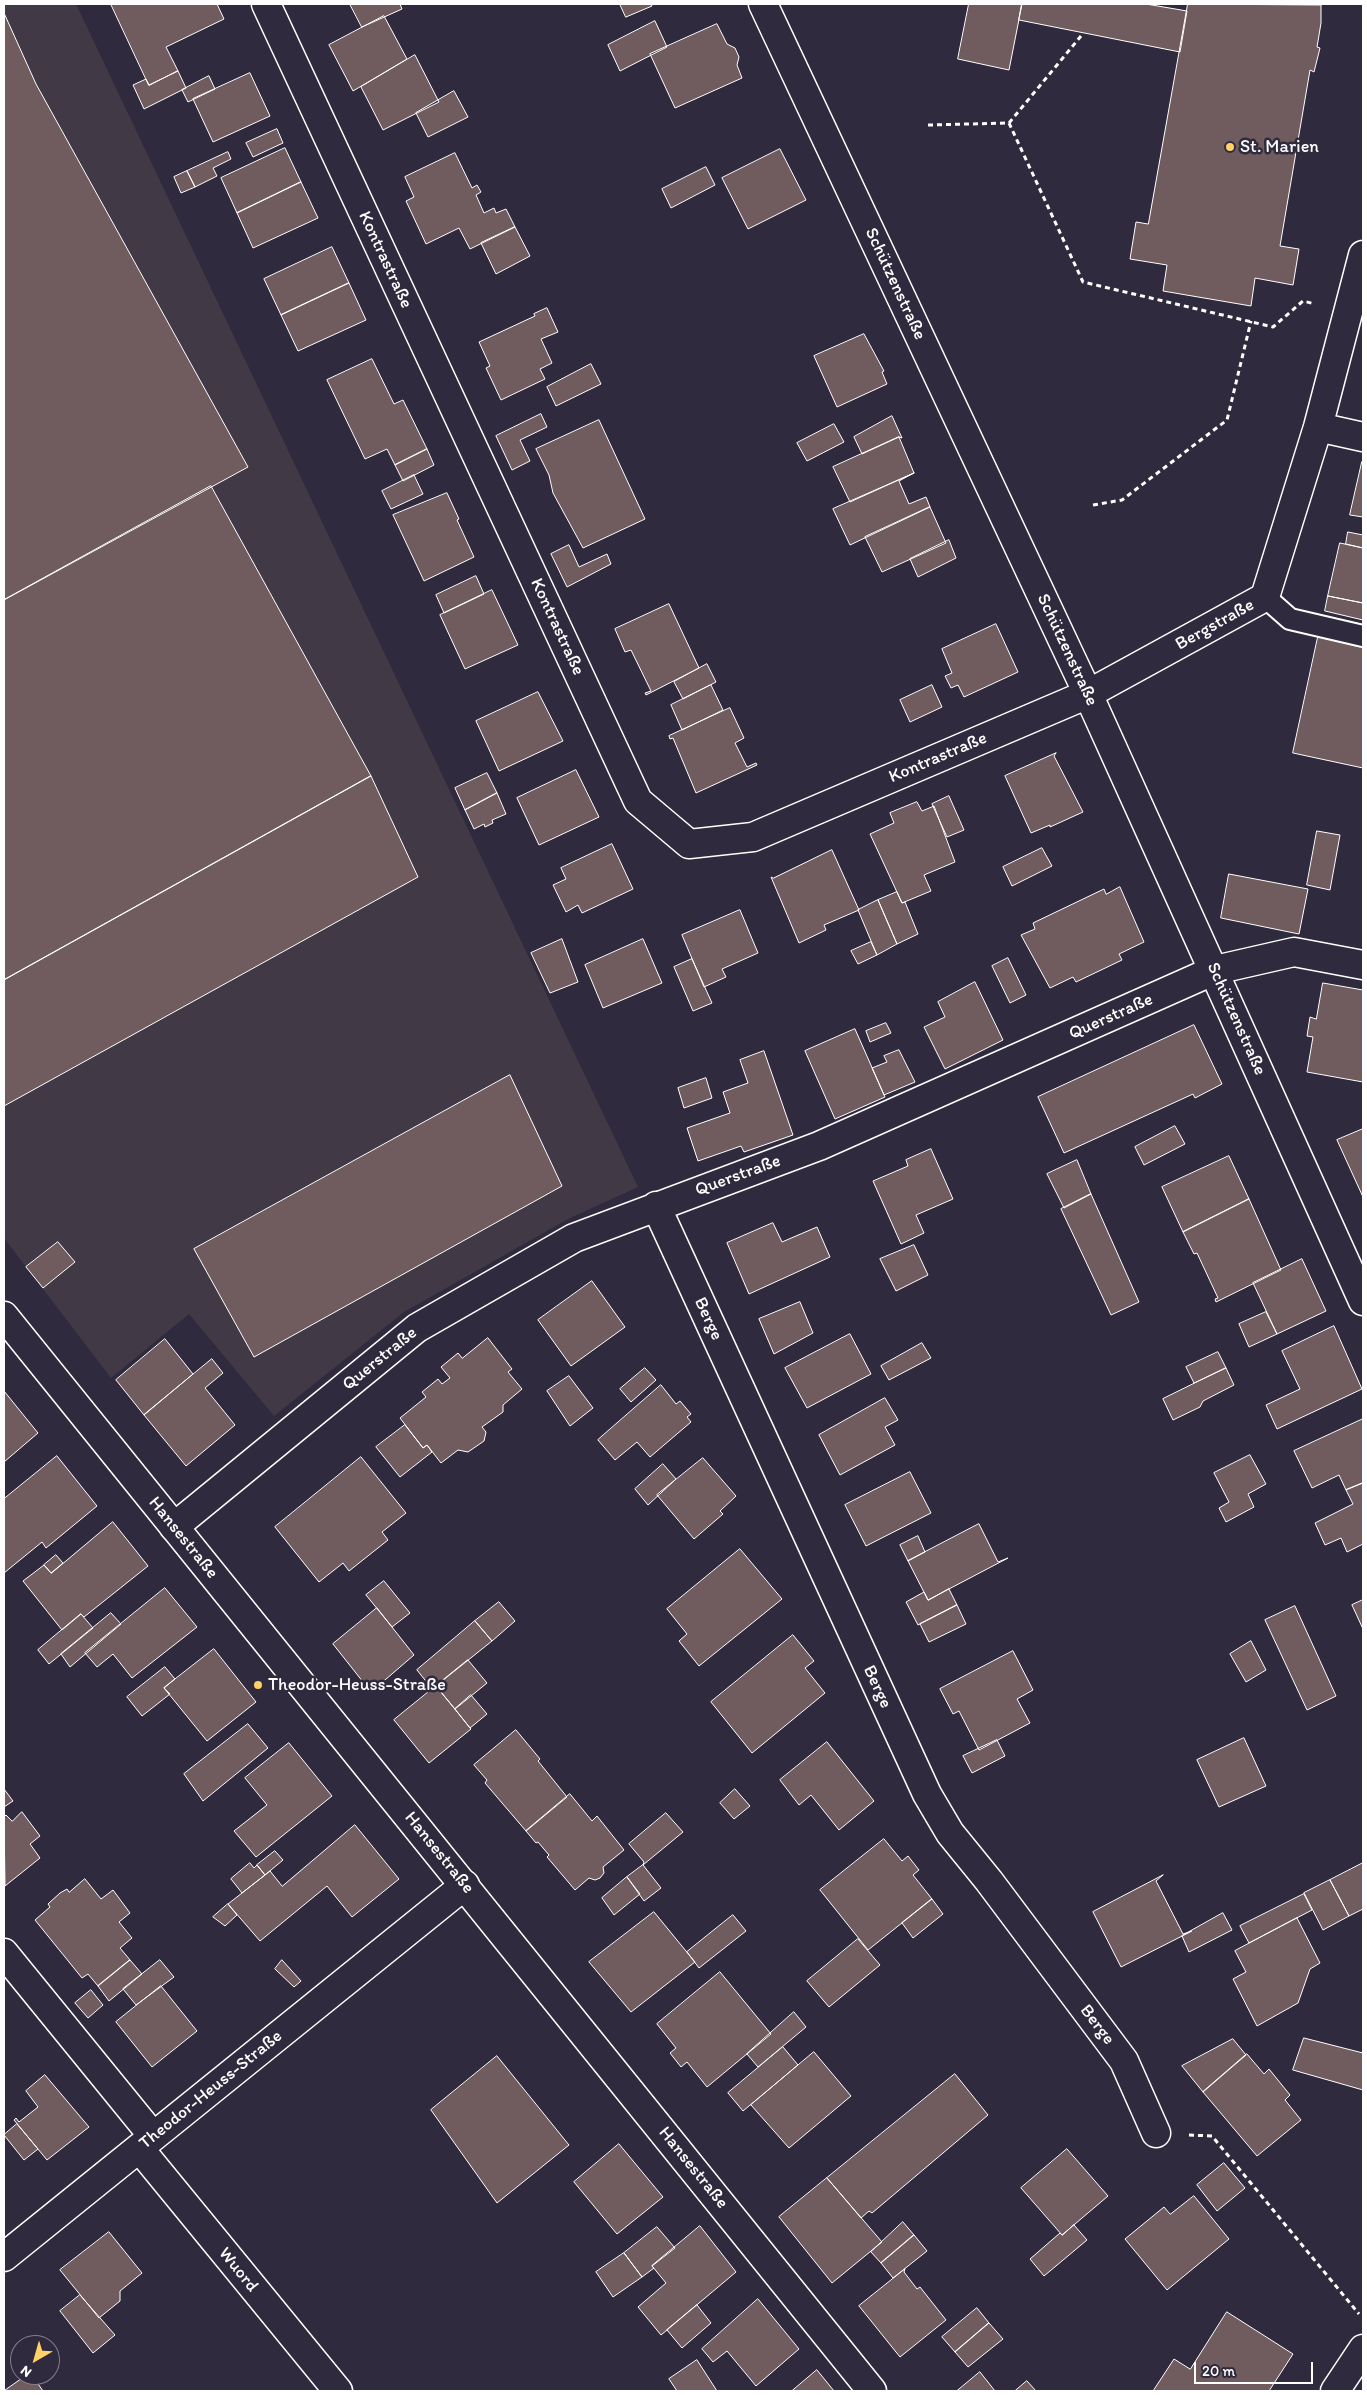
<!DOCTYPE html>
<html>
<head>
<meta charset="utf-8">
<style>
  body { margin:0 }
  #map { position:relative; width:1367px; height:2395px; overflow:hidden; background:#2f2a3d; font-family:Itim,sans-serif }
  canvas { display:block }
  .frame { position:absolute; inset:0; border:5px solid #fff; pointer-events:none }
  .north { position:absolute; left:10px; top:2335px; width:50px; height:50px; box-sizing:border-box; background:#2f2a3d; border:1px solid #827f8b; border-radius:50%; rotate:218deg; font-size:14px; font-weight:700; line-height:20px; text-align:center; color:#fff }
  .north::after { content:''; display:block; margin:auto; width:18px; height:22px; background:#ffd166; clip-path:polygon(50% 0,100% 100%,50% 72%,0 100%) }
  .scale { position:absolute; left:1194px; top:2362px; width:119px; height:22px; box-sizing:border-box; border:2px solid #fff; border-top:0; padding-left:6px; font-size:15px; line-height:18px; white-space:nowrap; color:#fff; -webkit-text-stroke:4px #2f2a3d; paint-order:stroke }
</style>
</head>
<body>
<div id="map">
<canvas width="1367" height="2395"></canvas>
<div class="frame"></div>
<div class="north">N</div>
<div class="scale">20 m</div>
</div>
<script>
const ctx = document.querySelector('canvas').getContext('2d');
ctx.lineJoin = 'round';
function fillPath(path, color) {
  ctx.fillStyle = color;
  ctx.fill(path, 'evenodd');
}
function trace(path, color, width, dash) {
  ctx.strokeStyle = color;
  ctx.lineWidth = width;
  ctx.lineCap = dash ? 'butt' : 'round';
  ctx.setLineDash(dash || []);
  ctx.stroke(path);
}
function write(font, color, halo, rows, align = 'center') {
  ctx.font = font + ' Itim,sans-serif';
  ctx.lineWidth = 5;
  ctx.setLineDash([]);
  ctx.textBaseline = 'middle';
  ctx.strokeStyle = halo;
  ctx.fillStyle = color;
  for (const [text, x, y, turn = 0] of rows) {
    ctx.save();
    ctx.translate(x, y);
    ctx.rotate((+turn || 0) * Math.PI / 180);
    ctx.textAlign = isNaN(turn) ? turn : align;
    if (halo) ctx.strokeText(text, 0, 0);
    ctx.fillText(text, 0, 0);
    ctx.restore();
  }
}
const built = new Path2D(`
  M4,4H76L638,1187L568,1219L404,1312L274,1416L189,1314L111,1378L4,1238Z`);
const building = new Path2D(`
  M111,4H217L224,19L166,47L178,71L149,85Z
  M350,4H400L402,9L362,27Z
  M620,4H651L652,6L626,17Z
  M969,4H1022L1009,70L958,59Z
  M1022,4H1146L1187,11L1180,52L1019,20Z
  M1188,4L1321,5V23L1317,47L1320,48L1314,72L1310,70L1280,246L1299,249L1293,285L1255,278L1251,306L1163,291L1167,265L1130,259L1136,222L1148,224Z
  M4,13L36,84L248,467L4,600Z
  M384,16L407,59L353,91L329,45Z
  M655,21L667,47L620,71L608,45Z
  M717,24L727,44L735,48L739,57L737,65L742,78L675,108L650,54Z
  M415,55L439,102L383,130L361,87Z
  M178,71L186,88L144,109L133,85L146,79L149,85Z
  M250,73L270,116L213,142L193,99Z
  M209,76L215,89L188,102L182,90Z
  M454,91L468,117L428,137L416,113Z
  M277,129L283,143L253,157L246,143Z
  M285,148L301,182L237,213L221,178Z
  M780,149L806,200L748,229L722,178Z
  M228,152L231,159L213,168L217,176L195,187L187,171Z
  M455,153L472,188L477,185L481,192L476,195L484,213L494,208L496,213L506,209L515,227L470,249L459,228L426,244L406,201L414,197L405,177Z
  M706,167L715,185L671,208L662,189Z
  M187,171L195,187L181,193L174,177Z
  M301,182L318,218L253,248L237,213Z
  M515,227L530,256L496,274L481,243Z
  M332,247L349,283L281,315L264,279Z
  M349,283L366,320L298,351L281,315Z
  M547,308L558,332L541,339L552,363L540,369L545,379L501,400L486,368L490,366L479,342L535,316L534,314Z
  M864,334L884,371L882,372L887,384L837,407L814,356Z
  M372,359L394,404L403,400L427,449L395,465L387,449L365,459L327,380Z
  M591,364L601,384L556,406L547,387Z
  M541,414L547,427L520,440L530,461L512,470L496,436Z
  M892,416L902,438L899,437L862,454L854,437Z
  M599,420L645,519L583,548L553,493L549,475L536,449Z
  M834,424L844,442L807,461L797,443Z
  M899,437L914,473L850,502L833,467Z
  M427,449L434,465L403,481L395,465Z
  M1362,462L1363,463V517L1350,515Z
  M914,473L899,481L909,504L926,497L930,507L850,545L833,509Z
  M414,475L423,494L391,509L382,491Z
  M211,486L371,776L4,980V600Z
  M447,493L459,519L457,520L474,557L424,581L393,515Z
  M930,507L946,543L882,572L865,537Z
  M1348,532L1363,535V548L1346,544Z
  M949,540L956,558L918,577L910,559Z
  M1340,543L1363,548V603L1328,596Z
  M569,545L579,567L607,554L611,564L567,587L551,554Z
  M476,576L484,594L444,613L436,595Z
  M492,590L518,645L465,669L440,615Z
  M1328,596L1363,603V620L1325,611Z
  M669,604L699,668L646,695L645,693L651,691L631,650L625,652L615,629Z
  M996,624L1018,672L964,697L958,685L951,688L945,676L952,673L942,649Z
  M1318,637L1363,647V768L1293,753Z
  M707,664L716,682L683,699L674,682Z
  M711,685L723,710L682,730L671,705Z
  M932,685L942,707L910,722L900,700Z
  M538,692L563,741L499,771L476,721Z
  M730,708L744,738L735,743L747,767L756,763L757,765L696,793L673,738L670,739L669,736Z
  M1056,753L1054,756L1083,812L1050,827V825L1031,833L1005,776Z
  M576,770L599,817L539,845L517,798Z
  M487,773L497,793L465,810L455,788Z
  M371,776L418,877L4,1106V980Z
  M497,793L506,814L492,820L493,823L485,827L484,824L474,829L465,810Z
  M949,796L964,830L947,837L932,804Z
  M917,802L922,811L934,806L955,862L924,875L931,891L902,903L870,834L894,823L890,813Z
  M1317,831L1340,835L1330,890L1307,885Z
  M612,844L633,889L582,913L578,905L566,912L553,885L566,879L561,868Z
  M1042,848L1052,866L1012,886L1003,867Z
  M832,850L859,910L824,925L826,930L799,943L771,877L773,878Z
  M1229,874L1308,889L1299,934L1221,918Z
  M1120,887L1144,942L1119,954L1122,960L1076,982L1073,977L1050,988L1021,935L1035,929L1033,923L1104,889L1106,894Z
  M897,892L902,903L905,902L918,934L897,944L878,900Z
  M878,900L897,944L877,955L858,910Z
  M740,910L758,953L722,969L726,977L704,987L682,935Z
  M562,939L578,982L550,993L531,953Z
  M643,939L662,983L603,1008L585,965Z
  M871,942L877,955L858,964L851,951Z
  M1008,958L1026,995L1010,1003L992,966Z
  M692,959L712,1003L693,1011L674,967Z
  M975,982L1003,1040L945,1069L924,1027L945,1017L938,1002Z
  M1323,983L1363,990V1082L1307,1072L1313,1037L1307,1036L1310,1017L1316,1019Z
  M886,1023L891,1033L870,1042L866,1031Z
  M1194,1025L1222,1084L1195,1098L1193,1094L1064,1153L1038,1097Z
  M855,1029L885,1097L835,1119L805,1051Z
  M899,1050L915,1082L884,1095L872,1068L887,1062L884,1056Z
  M764,1051L793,1135L744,1152L741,1146L698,1161L687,1128L730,1113L723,1092L748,1083L740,1060Z
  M510,1075L562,1186L254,1357L194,1249Z
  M706,1078L712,1098L684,1108L678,1088Z
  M1175,1126L1185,1144L1144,1165L1135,1147Z
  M1363,1129V1197L1337,1140Z
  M931,1149L953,1199L916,1215L924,1233L901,1244L873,1181L908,1166L906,1160Z
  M1229,1156L1249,1199L1183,1232L1162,1187Z
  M1077,1160L1091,1194L1064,1208L1047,1174Z
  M1091,1194L1139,1302L1111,1315L1061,1209Z
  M1249,1199L1281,1270L1216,1302L1215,1299L1218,1298L1197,1253L1194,1254L1183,1232Z
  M773,1223L782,1242L817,1227L830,1257L749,1294L727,1243Z
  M58,1242L75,1262L43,1288L26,1267Z
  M914,1245L928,1275L896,1291L880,1259Z
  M1302,1259L1326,1311L1277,1334L1253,1283Z
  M592,1281L625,1327L571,1366L538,1320Z
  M800,1302L813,1333L774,1354L759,1319Z
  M1266,1312L1277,1334L1249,1347L1239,1324Z
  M1334,1326L1362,1389L1277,1429L1266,1405L1300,1389L1282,1351Z
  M850,1334L871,1374L807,1408L785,1368Z
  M488,1338L512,1369L508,1372L522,1389L503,1405V1412L482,1427L486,1432L484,1441L468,1452L458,1450L441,1463L427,1445L423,1448L400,1418L426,1397L422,1392L438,1379L442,1384L450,1378L441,1367L458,1353L462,1358Z
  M165,1339L193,1374L144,1415L116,1380Z
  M922,1343L931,1358L889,1380L881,1366Z
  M1218,1352L1226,1368L1194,1383L1186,1367Z
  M212,1359L223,1373L205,1388L235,1425L186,1466L144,1415Z
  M645,1368L656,1380L631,1402L620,1389Z
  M1226,1368L1234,1385L1203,1401L1200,1407L1173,1420L1163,1399Z
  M569,1376L593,1408L570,1426L547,1391Z
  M661,1385L676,1404L680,1401L691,1414L687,1417L691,1422L650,1457L637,1442L615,1460L598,1440Z
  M4,1391L38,1433L4,1462Z
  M885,1398L898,1420L885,1427L895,1445L840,1475L819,1435Z
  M1363,1419V1483L1346,1490L1339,1475L1312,1488L1294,1451Z
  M405,1425L423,1448L427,1445L432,1452L400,1477L376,1447Z
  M1250,1455L1266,1484L1248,1494L1254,1507L1226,1522L1219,1508L1229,1502L1214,1473Z
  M57,1456L97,1506L46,1548L42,1542L4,1573V1499Z
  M361,1457L406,1513L382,1532L388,1540L349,1571L343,1563L319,1582L275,1527Z
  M703,1458L736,1496L720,1511L723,1514L694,1539L657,1495Z
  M663,1464L676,1479L648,1505L635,1489Z
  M910,1472L931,1513L866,1546L845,1505Z
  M1363,1483V1544L1347,1552L1341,1538L1325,1545L1315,1523L1353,1504L1346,1490Z
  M113,1522L148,1566L84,1617L81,1614L62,1630L23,1581L44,1565L51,1573Z
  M979,1524L998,1562L1008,1558L928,1600L908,1561Z
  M918,1536L925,1552L908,1561L900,1545Z
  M740,1549L782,1599L699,1666L679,1641L687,1634L667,1609Z
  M56,1555L63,1563L51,1573L44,1565Z
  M384,1581L410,1613L392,1627L366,1595Z
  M165,1588L197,1627L132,1678L113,1654L97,1667L85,1653Z
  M949,1589L957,1605L918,1625L906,1602L924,1592L928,1600Z
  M1363,1600V1629L1352,1605Z
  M499,1602L515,1621L492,1641L475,1621Z
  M957,1605L966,1624L929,1642L920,1624Z
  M1295,1606L1336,1696L1307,1710L1265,1620Z
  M377,1608L414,1655L371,1692L333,1644Z
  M111,1613L121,1624L70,1667L61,1654Z
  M81,1614L93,1628L49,1664L38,1650Z
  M475,1621L492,1641L432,1689L417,1670Z
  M793,1635L814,1661L805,1668L825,1693L752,1753L711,1702Z
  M1251,1641L1266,1670L1246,1682L1230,1654Z
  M214,1649L256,1702L207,1741L164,1688Z
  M1013,1651L1033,1690L1017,1699L1030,1723L979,1750L959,1711L953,1714L940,1689Z
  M468,1660L487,1683L455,1709L436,1686Z
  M165,1667L175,1679L164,1688L170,1694L142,1716L127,1697Z
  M436,1686L471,1729L429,1763L394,1720Z
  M471,1695L487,1714L470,1728L455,1709Z
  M248,1724L268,1748L203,1801L184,1774Z
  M516,1730L540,1759L538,1761L567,1797L526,1831L485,1783L487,1780L474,1765Z
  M1244,1738L1266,1786L1219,1807L1197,1760Z
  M997,1740L1005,1756L972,1773L963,1756Z
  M827,1742L874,1801L839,1830L811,1795L799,1805L780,1780Z
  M289,1743L332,1796L256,1857L234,1831L267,1805L245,1778Z
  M4,1789L13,1801L4,1807Z
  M735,1789L750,1806L734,1819L720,1803Z
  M570,1794L592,1821L597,1816L624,1850L603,1867L604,1873L600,1878L595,1880L589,1878L575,1890L547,1857L549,1855L538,1842L536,1843L526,1831Z
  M22,1812L40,1836L30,1844L40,1858L5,1886L4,1817L6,1815L12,1821Z
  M666,1813L683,1832L643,1865L644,1862L629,1844Z
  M355,1825L399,1879L352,1917L327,1886L260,1941L228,1904L270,1871L282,1886Z
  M884,1839L902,1861L908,1856L919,1870L913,1875L932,1899L868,1950L820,1890Z
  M275,1851L283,1860L265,1875L257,1865Z
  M250,1863L254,1868L257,1865L265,1875L242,1893L231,1879Z
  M1363,1863V1909L1349,1916L1330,1880Z
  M643,1865L661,1888L644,1901L627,1877Z
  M1163,1875L1156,1881L1183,1934L1192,1931L1121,1967L1093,1912Z
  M627,1877L640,1894L614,1915L602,1898Z
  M85,1879L101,1899L113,1890L130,1913L119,1922L132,1938L120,1948L130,1960L98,1986L88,1974L82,1978L35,1920L50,1907L48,1904L60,1893L67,1889L69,1892Z
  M1330,1880L1349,1916L1323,1930L1304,1893Z
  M1304,1894L1312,1910L1249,1943L1240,1926Z
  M932,1899L943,1914L913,1938L902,1923Z
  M228,1904L237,1915L225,1926L213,1917Z
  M654,1912L695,1962L631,2012L589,1962Z
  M1223,1913L1232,1930L1189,1952L1182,1936Z
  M733,1915L746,1931L699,1968L687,1952Z
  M1297,1918L1320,1963L1310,1969L1298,2003L1257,2026L1233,1979L1246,1972L1235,1951Z
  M858,1939L880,1965L829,2007L807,1981Z
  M130,1960L142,1974L109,2001L98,1986Z
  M160,1960L174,1977L136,2005L123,1989Z
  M282,1960L301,1981L294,1987L275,1969Z
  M720,1972L771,2034L707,2087L687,2062L681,2067L670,2053L676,2048L657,2024Z
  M161,1986L197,2031L152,2067L116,2022Z
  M91,1990L103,2005L88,2018L75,2003Z
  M794,2012L806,2027L758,2067L747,2054Z
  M1304,2038L1363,2053V2090L1293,2070Z
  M1233,2039L1246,2055L1203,2092L1182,2066Z
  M783,2047L798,2065L743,2111L728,2093Z
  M814,2052L851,2096L789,2148L751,2105Z
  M1247,2054L1264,2074L1269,2069L1290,2095L1285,2100L1301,2120L1257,2156L1203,2092Z
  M497,2056L569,2145L497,2203L431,2110Z
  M955,2074L988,2115L872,2213L869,2211L861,2218L827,2178Z
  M45,2075L89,2127L47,2160L14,2120L16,2118L19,2122L38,2107L26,2091Z
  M17,2124L38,2149L24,2160L4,2135Z
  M619,2144L663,2197L617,2234L574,2182Z
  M1067,2149L1108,2196L1062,2235L1021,2188Z
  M1224,2163L1245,2188L1217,2211L1197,2185Z
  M827,2178L882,2242L832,2283L779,2217Z
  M1194,2196L1229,2239L1167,2290L1125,2239L1164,2207L1170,2214Z
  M903,2222L914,2235L881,2263L871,2252Z
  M1074,2225L1087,2240L1044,2276L1030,2259L1060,2233L1062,2235Z
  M700,2226L736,2272L661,2335L638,2307L666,2283L652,2266Z
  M657,2227L675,2248L652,2266L654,2268L642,2277L624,2253Z
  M109,2232L142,2273L120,2291V2301L99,2318L60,2270Z
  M914,2235L927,2251L893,2278L881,2263Z
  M624,2253L642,2277L613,2297L596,2272Z
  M905,2269L904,2272L917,2289L920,2287L946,2320L900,2357L859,2306Z
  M80,2295L115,2335L93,2353L60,2311Z
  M758,2299L799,2349L756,2386L727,2351L713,2362L702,2349Z
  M697,2305L711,2323L682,2348L667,2330Z
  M977,2308L989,2323L955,2352L942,2337Z
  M1227,2312L1293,2354L1269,2391H1153L1174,2359L1190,2369Z
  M989,2323L1003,2339L968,2367L955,2352Z
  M697,2360L717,2391H677L669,2379Z
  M817,2370L834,2391H792Z
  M980,2372L995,2391H957Z
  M27,2375H32L43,2391H4Z
  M1027,2381L1036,2391H1015Z`);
const path = new Path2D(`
  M1009,123L1081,36
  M928,125L1009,123L1083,282L1273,327L1303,301L1315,304
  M1093,505L1122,500L1227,420L1251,321
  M1189,2135L1212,2136L1359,2314`);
const lane = new Path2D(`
  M1265,597L1290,619L1363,636`);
const street = new Path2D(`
  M266,4L638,801L689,844L753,837L1088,694L1265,597L1318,427L1363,255
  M763,4L1088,694L1363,1301
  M1318,427L1363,437
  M656,1206L927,1794L950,1833L989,1881L1124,2061L1156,2133
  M174,1527L417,1328L574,1238L819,1146L1215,970L1294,952L1363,965
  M4,1953L153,2136
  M139,2148L338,2391
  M4,2257L465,1885`);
const secondary = new Path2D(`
  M4,1316L872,2391`);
const primary = new Path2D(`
  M1335,2391L1363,2349`);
const markers = [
  [1230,147,5,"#ffd166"],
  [258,1685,5,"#ffd166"]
];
const poiNames = [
  ["St. Marien",1240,147],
  ["Theodor-Heuss-Straße",268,1685]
];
const streetNames = [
  ["Kontrastraße",385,260,65],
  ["Schützenstraße",895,284,65],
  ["Bergstraße",1215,625,-29],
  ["Kontrastraße",557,627,65],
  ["Schützenstraße",1067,650,65],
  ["Kontrastraße",938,758,-23],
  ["Querstraße",1111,1017,-24],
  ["Schützenstraße",1236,1019,66],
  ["Querstraße",738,1176,-20],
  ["Berge",708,1319,65],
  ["Querstraße",380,1359,-39],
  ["Hansestraße",183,1538,51],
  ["Berge",877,1687,65],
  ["Hansestraße",439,1853,51],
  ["Berge",1097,2025,53],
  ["Theodor-Heuss-Straße",211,2090,-39],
  ["Hansestraße",693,2168,51],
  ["Wuord",238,2270,51]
];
fillPath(built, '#423947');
fillPath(building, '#705b5e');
trace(building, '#fff', 1);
trace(lane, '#fff', 24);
trace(street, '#fff', 31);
trace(secondary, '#fff', 31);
trace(primary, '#fff', 31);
trace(path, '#fff', 3, [5, 4]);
trace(lane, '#2f2a3d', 20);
trace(street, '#2f2a3d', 28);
trace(secondary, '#2f2a3d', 28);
trace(primary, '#2f2a3d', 28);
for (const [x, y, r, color] of markers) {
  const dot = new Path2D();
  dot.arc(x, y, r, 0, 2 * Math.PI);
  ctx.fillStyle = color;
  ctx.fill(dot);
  trace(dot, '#2f2a3d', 2);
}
write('18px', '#fff', '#2f2a3d', poiNames, 'left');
write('18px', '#fff', '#2f2a3d', streetNames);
</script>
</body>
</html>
